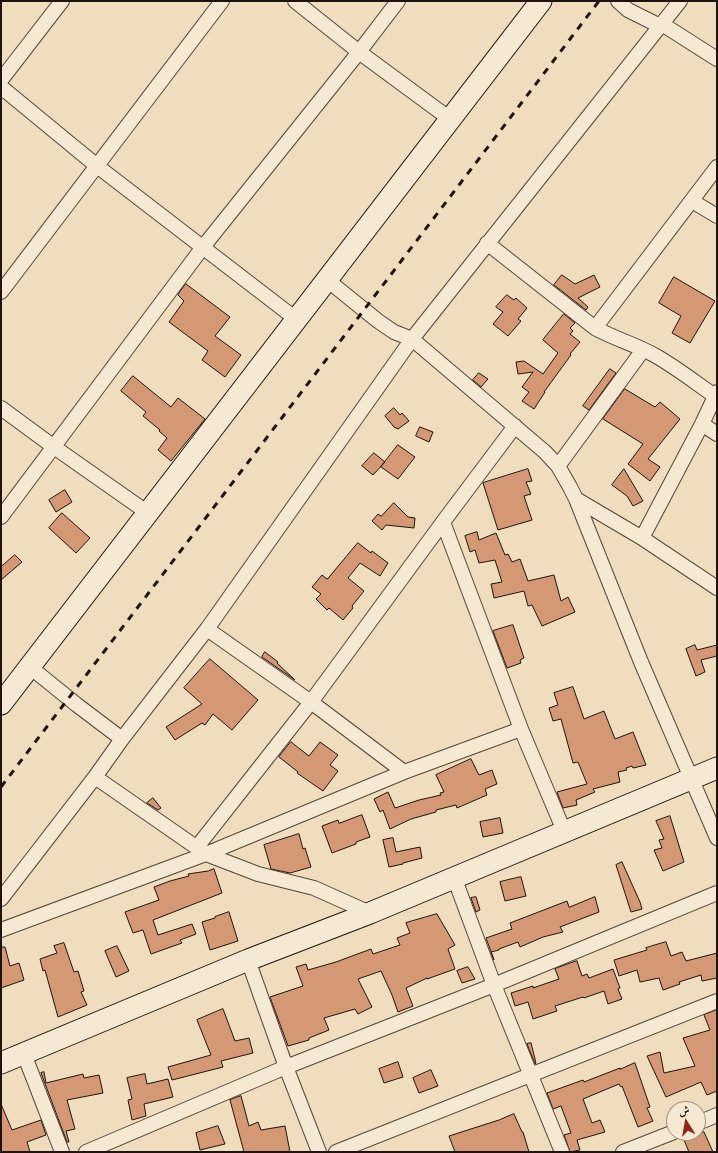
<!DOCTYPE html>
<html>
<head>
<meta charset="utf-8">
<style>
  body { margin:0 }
  #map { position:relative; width:718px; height:1153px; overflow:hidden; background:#efddbd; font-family:"Libre Caslon Text",Amiri,serif }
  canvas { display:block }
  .frame { position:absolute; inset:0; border:2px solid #1e130e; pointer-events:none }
  .north { position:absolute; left:666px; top:1101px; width:40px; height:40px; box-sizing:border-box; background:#f5e9d4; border:1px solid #9f9385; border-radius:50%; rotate:349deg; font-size:11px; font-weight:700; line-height:16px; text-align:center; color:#1e130e }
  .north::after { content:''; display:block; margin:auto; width:14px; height:18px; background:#8f2418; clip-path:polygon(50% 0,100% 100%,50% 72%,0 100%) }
</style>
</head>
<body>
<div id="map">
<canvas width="718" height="1153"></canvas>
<div class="frame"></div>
<div class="north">ش</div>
</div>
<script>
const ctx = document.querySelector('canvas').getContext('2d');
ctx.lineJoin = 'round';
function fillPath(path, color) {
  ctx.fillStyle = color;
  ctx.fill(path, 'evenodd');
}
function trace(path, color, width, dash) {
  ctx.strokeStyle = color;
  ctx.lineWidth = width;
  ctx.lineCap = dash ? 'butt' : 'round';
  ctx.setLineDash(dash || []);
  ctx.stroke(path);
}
const building = new Path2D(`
  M562,275L575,284L594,275L600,287L578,298L588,307L586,310L554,285Z
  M674,277L715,301L690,343L672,333L681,316L659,303Z
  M186,284L230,317L215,336L241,355L225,377L202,360L208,351L169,322L184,301L178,295Z
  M507,295L514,300L516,298L527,308L518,319L521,321L508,336L493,324L503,312L496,307Z
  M564,314L575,323L570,328L573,331L570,334L580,342L570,354L571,355L544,392H545L534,409L522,401L529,392L522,387L533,372L518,374L516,362L524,361L543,374L558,353L543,340Z
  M610,369L616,373L589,410L583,406Z
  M479,373L488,379L481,387L473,380Z
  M133,376L171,407L178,398L205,419L171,461L158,450L167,438L159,431L160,430L143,416L146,412L121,391Z
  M625,389L655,407L660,402L680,419L648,459L660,467L650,481L628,464L643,444L603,419Z
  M394,408L400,415L402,413L409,421L398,429L394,427L385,416Z
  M420,427L433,432L429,442L416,436Z
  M398,445L415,457L398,479L381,467Z
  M374,453L385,462L373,475L362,466Z
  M528,469L532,481L526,482L531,494L524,496L532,520L498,530L483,483Z
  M624,469L643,501L633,506L627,496L612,485Z
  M65,490L72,502L56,512L49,500Z
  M394,503L408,517L415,518L414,528L386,525L382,530L372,521L378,514L381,516Z
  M62,513L90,538L76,553L49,528Z
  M477,532L479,540L496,533L505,555L508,554L512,562L520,559L528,581L554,575L561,601L568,597L575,612L542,626L532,605L528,606L524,591L494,598L491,584L502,582L495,560L479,563L475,550L470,552L465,536Z
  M358,543L371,553L372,551L388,563L380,576L360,563L348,578L364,591L352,606L353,608L343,620L329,608L327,610L316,599L321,594L312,587L322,575L327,579Z
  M15,555L22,562L1,580V567Z
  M513,625L524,658L520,660L521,663L507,668L493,631Z
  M695,645L697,650L717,645V656L701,660L705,672L696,676L686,649Z
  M265,652L278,662L277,663L295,680L262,657Z
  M210,659L258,700L232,730L213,714L205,725L202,723L175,740L166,727L202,704L184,688Z
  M573,687L584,719L604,711L615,739L633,732L646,765L633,768L632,766L626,768L627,770L618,772L620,782L593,789L595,792L576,800L577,805L563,808L557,792L587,784L578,762L573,763L561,719L553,721L549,708L558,705L554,693Z
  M291,742L309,756L320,742L338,755L330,765L338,771L323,791L297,773L298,772L279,757Z
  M471,759L479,775L492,770L497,784L485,789L487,795L457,808L456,805L436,810V812L411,819L390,829L383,810L380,812L374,799L388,792L395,808L419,800L441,795L440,793L444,792L436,775Z
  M153,798L161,808L158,810L147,803Z
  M362,815L370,837L356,842V844L332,853L322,826L338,820L339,823Z
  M670,816L684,862L663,871L654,850L662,848L659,840L664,839L656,821Z
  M500,818L503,833L483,837L480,822Z
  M299,834L303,849L305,848L311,867L290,873L271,869L264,845Z
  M393,838L396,852L420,847L422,858L403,863V864L389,867L383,840Z
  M622,862L640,902L642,909L631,912L616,865Z
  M214,869L222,893L153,920L158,935L192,924L196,934L180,940L182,943L151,954L143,930L133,933L125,912L159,900L154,887L170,881L189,876L188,874L208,871Z
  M521,877L526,896L505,901L500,882Z
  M476,897L480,910L476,912L471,898Z
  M595,897L599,912L560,927L563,932L543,937L520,947L518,942L499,949V950L491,952L494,960L486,938L512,929L510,923L567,901L569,907Z
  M229,912L238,941L210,950L202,922L215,918V917Z
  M437,914L455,945L448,949L455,969L427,979V978L406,988L413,1006L398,1012L392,995L381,971L358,979L372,1007L358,1014L355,1009L324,1018L329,1030L309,1038V1040L288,1046L270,997L303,986L296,967L306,964L308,970L336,962L371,949L373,954L400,945L397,938L410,933L406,923Z
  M666,942L671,956L682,952L686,961L717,953V978L702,981L701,975L679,982L680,984L663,990L659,978L640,982L637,970L619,976L614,960L647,950L646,948Z
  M64,943L74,972L78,971L84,991L81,992L87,1005L58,1017L45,970L43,971L40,959L57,953L54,946Z
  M117,946L129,971L116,977L105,951Z
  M1,947H5L10,966L19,963L24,980L1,988Z
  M577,961L582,976L587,974L589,978L613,969L620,988L618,989L622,999L608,1004L604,991L584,998L583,997L555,1006L557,1011L533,1019L528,1002L515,1006L511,993L533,986V988L559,979L555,969Z
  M468,967L475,979L462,983L457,971Z
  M223,1009L235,1041L249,1038L253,1053L221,1061L223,1067L172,1080L168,1067L211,1055L197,1020Z
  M717,1010V1091L707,1095L701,1082L666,1097L647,1056L660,1052L664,1073L695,1066L683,1038L710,1030L704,1015Z
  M531,1043L536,1063L535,1064L527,1044Z
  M398,1062L403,1077L384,1083L379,1069Z
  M635,1063L650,1107L647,1108L653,1121L638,1127L622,1086L621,1087L619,1084L583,1099L592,1123L600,1120L605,1132L577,1140L580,1150L570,1152L564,1135L571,1133L561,1106L553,1109L547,1093L583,1080L584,1082L620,1068V1069Z
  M431,1070L438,1086L419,1093L413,1078Z
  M44,1072L46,1083L83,1074L84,1078L99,1075L103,1093L67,1100L75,1129L66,1131L69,1142H67L41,1073Z
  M145,1074L147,1084L168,1079L173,1097L144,1104L146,1116L132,1120L128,1100L132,1099L127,1078Z
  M241,1096L249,1126L258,1122L261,1130L285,1126L290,1152H244L230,1100Z
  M1,1104L12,1130L41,1120L46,1135L27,1142L30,1152H1Z
  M514,1114L522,1132H523L529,1152H455L449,1136L499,1120Z
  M218,1126L225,1144L200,1150L196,1133Z
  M704,1132L713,1152H689L684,1140Z`);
const street = new Path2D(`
  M295,1L359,52L450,119
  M618,1L628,10L658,25L662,24L717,59
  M1,80L62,1
  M1,87L97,166L296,319
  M692,201L717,216
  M487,243L595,328C615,339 637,345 656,356C677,368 696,383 715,396
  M326,279L378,321L394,332L412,339L545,452L558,466L570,487L576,499L641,662L717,838
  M1,292L222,1
  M595,328L717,167
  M1,408L54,447L148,513
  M702,424L717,434
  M558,466L643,350
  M576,499L642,538L717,588
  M1,517L203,247L359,52L398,1
  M443,522L521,729L564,831
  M642,538L702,424L717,392
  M207,629L311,702L404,772
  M30,667L77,705L122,739
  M95,777L206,854L258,874L314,888L370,913
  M197,847L311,702L443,522L515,426
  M454,877L494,985L562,1152
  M1,899L95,777L122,739L207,629L412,339L680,1
  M1,930L206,854L404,772L521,729
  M248,960L286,1067L319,1152
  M24,1054L62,1152
  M698,1123L717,1115
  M86,1152L286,1067L494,985L717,893
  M336,1152L717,1001
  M623,1152L674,1132`);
const secondary = new Path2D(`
  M1,704C182,470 360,234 541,1
  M1,1063L248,960L370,913L717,768`);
const rail = new Path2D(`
  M1,787L599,1`);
fillPath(building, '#d49874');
trace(building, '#1e130e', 1);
trace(street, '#52463a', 16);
trace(secondary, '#1e130e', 23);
trace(street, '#f5e9d4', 14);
trace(secondary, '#f5e9d4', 21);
trace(rail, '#1e130e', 3, [7, 7]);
</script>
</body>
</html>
